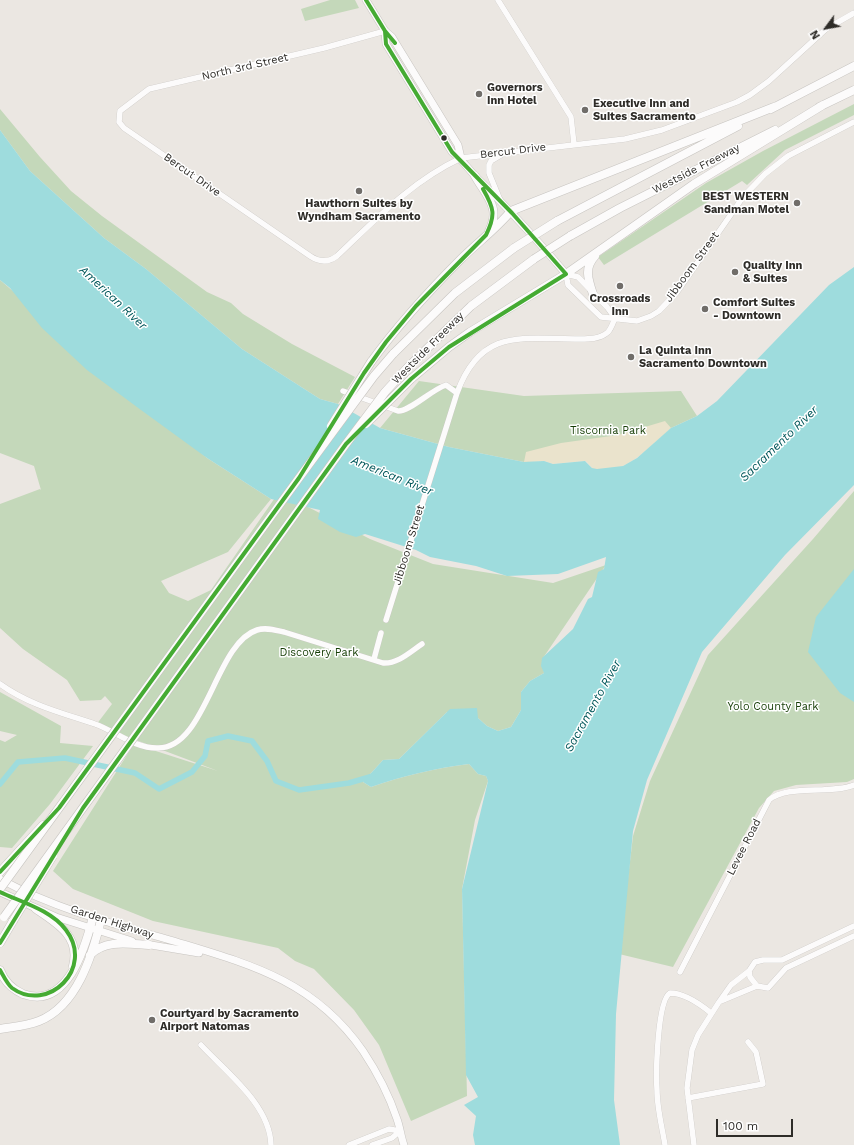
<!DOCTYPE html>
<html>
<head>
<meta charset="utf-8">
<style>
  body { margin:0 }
  #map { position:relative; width:854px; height:1145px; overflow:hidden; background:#ebe7e2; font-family:"Work Sans",sans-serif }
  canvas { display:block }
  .north { position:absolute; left:806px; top:8px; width:40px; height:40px; -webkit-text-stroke:3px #fff; paint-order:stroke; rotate:238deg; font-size:11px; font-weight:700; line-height:16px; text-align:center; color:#2e2c28 }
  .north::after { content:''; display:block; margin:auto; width:14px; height:18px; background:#2e2c28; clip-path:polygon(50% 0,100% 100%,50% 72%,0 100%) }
  .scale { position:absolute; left:716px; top:1119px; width:77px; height:18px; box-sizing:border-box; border:2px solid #2e2c28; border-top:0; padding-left:5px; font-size:12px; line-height:14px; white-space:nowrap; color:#2e2c28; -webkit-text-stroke:3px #fff; paint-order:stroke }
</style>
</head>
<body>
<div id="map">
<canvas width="854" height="1145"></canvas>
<div class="north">N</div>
<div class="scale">100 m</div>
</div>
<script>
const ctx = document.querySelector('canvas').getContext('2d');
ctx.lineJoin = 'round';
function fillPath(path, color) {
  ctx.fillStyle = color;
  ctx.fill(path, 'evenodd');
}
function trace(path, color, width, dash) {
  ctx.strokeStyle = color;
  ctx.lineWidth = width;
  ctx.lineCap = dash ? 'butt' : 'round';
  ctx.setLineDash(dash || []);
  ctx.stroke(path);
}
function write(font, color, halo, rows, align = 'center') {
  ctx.font = font + ' "Work Sans",sans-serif';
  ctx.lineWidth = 3;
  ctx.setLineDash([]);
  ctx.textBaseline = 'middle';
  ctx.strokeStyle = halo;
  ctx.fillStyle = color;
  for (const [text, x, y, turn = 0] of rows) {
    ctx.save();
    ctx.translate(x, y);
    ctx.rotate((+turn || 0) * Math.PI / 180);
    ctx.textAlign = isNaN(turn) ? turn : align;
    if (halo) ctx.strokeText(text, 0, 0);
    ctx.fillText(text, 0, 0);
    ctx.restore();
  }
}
const green = new Path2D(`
  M330,0H355L359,8L305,21L301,9Z
  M854,104V115L785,150L747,185L742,181L604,265L598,257L706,183L763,151Z
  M0,109L40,157L71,191L102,216L207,292L231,303L243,314L292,344L355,377L338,404L320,399L242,349L146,269L104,238L30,171L0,130Z
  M0,280L207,458L271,499L228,552L161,581L169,593L188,601L211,590L279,492L370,539L433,564L553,583L606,565L543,658L544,673L530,681L521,692V710L511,727L498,731L487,726L478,718L447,712L399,759L383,760L363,782L371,787C403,776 435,768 469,764L478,774L486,776L488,781L475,820L462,889L467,1096L411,1121L379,1045L354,1010L314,969L295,961L278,948L153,921L73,889L53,871L134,744L218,771L96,725L112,704L105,696L101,700L80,701L67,680L23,649L0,628V504L40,489L41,490L34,466L0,453Z
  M419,381L524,396L681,391L697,416L671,428L661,437L540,461L524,462L449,447L380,428Z
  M854,491V779L847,782L796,785L774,791L759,808L673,967L619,954L633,836L650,781L708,655L813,539Z
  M0,692L61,726L60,743L93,746L50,804L12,848L0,847V740L5,742L17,735L0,731Z`);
const sand = new Path2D(`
  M665,421L671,428C653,444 621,479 594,469C590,467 589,463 585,461L553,464L544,461L524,462L526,452L561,443L618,435Z`);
const water = new Path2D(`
  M0,130L30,171L104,238L146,269L242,349L320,399L338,404L380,428L449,447L524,462L544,461L553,464L585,461L592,468L597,469L623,466L637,458L671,428L697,416L717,401L829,285L854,267V485L785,555L702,652L647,780L633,831L616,1014L614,1100L620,1145H475L473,1135L476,1116L464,1105L478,1097L466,1075L462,889L488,781L486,776L478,774L469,764C435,768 403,776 371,787L363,782L383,760L399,759L450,709L477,708L478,718L487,726L498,731L511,727L521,710V692L530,681L544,673L541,666L542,658L573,629L588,599L592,597L598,572L604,569L606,557L558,574L507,576L476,566L430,557L416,550L365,534L356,537L340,532L318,519L320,510L271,499L207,458L141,410L87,370L42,328L10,288L0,280Z
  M854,569V702L840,693L808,652L816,617Z`);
const canal = new Path2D(`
  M0,784L18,762L65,758L135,773L159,789L192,772L205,756L208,741L228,736L252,741L267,761L276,781L299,790L349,783L373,776`);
const minor = new Path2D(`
  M498,0L571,117L574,144
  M385,31L324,48L149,89L120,111L119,122L124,128L310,256C319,262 328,263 337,256C376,219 412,181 461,158L625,139L662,130L737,102L750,95L769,81L826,29L854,13
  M500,200L489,173V165L491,161L501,155
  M615,318L607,307L578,277L566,274L568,285L601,317L637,321L651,316L659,311L677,292L743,197L765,174L788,156L854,122
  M343,391L398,411C409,412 431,390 446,385L457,393
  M386,620L457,393C480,330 518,338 575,339C586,339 599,340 608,332C611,329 613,323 615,318
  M374,659L381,633
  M0,684C29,705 62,713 95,724C115,731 134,748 157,748C206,750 215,643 257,630C266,627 275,630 284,632L383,663C398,664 410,652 422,644
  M749,971L750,977L757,986
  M680,972L769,800C788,784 829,795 854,785
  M721,1001L757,986L768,988L786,968L854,936
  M201,1045C227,1073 270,1105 271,1145
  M688,1098L763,1084L756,1052L748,1042
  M349,1145L389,1129L400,1131
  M372,1145L392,1138L400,1131
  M665,1145C662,1127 657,1108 657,1090C656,1074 657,1001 670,993C685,993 700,1004 711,1013
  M694,1145L687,1088L692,1050L698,1035L719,1002L731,985L749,971L755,962L763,960H782L854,926`);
const major = new Path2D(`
  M366,0L385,31L392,37L458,145L461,158
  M385,31L386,44L452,152C462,159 468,169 477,178C509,209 538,241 566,274
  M0,879C55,909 117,925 177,942C253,965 315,982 363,1051C377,1072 389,1095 397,1119C400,1127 401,1137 404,1145
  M0,892L56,917L132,941
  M145,944L199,953`);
const highway = new Path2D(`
  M819,107L854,90
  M771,109L854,66
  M475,176C487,197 501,208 489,231
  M557,221L738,126
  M570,236L620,208L775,130
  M593,294C588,279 584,268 595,256
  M393,354L455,293L514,248
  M371,362C398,325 428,292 460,260C477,243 496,229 511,211L774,107
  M408,367L471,306L534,259
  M411,379L449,347L470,332L566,274L694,184L823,105
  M0,872L43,825
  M36,909C57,923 81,937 73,966
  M0,943L13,921
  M90,955C106,939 129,944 149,945
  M0,970C4,981 12,989 23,994C67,1010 85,948 93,917
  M0,1029C13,1027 27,1026 39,1021C77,1006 92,956 101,920`);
const highwayBridge = new Path2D(`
  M514,248L557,221
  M534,259L570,236
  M366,424L411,379
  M331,426L371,362
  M0,889L299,478L374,376L393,354
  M4,917L346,444L385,392L408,367
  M13,921L53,856`);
const bus1 = new Path2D(`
  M366,0L385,31L395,43
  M0,872L59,808L299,478L364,373L386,342L416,306L486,235C496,215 494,208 483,189
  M0,892C21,902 51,910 66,930C95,968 48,1014 12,988C7,984 3,975 0,970
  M0,943L83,808L346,444L411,379L449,347L566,274L512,213L452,152L386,44L385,31`);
const markers = [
  [479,94,4,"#706d69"],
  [585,110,4,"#706d69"],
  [444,138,3.5,"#2e2c28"],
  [359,191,4,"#706d69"],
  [797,203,4,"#706d69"],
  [735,272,4,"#706d69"],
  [620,286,4,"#706d69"],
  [705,309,4,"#706d69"],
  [631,357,4,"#706d69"],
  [152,1020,4,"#706d69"]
];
const streetNames = [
  ["North 3rd Street",245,67,-13],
  ["Bercut Drive",513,151,-7],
  ["Westside Freeway",696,169,-27],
  ["Bercut Drive",192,175,35],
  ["Jibboom Street",692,267,-54],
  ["Westside Freeway",428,348,-45],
  ["Jibboom Street",409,545,-73],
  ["Levee Road",744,847,-63],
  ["Garden Highway",112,922,18]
];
const poiNames = [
  ["Governors",487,88],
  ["Inn Hotel",487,101],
  ["Executive Inn and",593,104],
  ["Suites Sacramento",593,117],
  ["BEST WESTERN",789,197,"right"],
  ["Sandman Motel",789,210,"right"],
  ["Hawthorn Suites by",359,204,"center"],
  ["Wyndham Sacramento",359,217,"center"],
  ["Quality Inn",743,266],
  ["& Suites",743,279],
  ["Crossroads",620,299,"center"],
  ["Inn",620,312,"center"],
  ["Comfort Suites",713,303],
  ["- Downtown",713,316],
  ["La Quinta Inn",639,351],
  ["Sacramento Downtown",639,364],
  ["Courtyard by Sacramento",160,1014],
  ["Airport Natomas",160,1027]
];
const parkNames = [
  ["Tiscornia Park",608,431],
  ["Discovery Park",319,653],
  ["Yolo County Park",773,707]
];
const waterNames = [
  ["American River",113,298,43],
  ["Sacramento River",779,444,-44],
  ["American River",392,476,22],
  ["Sacramento River",593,706,-61]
];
fillPath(green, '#c4d8ba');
fillPath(sand, '#eae3cc');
fillPath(water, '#9edcdd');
trace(canal, '#9edcdd', 5.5);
trace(minor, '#c7c4c0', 6);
trace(major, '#c7c4c0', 8);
trace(highway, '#c7c4c0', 9);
trace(minor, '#fcfbfb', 5.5);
trace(major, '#fcfbfb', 7);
trace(highway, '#fcfbfb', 8);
trace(highwayBridge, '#c7c4c0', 9, []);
trace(highwayBridge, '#fcfbfb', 8);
trace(bus1, '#45ab33', 4);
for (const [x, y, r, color] of markers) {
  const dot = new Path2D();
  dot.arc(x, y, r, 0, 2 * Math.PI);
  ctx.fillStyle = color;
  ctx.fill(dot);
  trace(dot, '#fff', 1.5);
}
write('11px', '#2e2c28', '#fff', streetNames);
write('bold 11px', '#2e2c28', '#fff', poiNames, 'left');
write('11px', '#153d05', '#fff', parkNames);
write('italic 12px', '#01575a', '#fff', waterNames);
</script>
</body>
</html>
